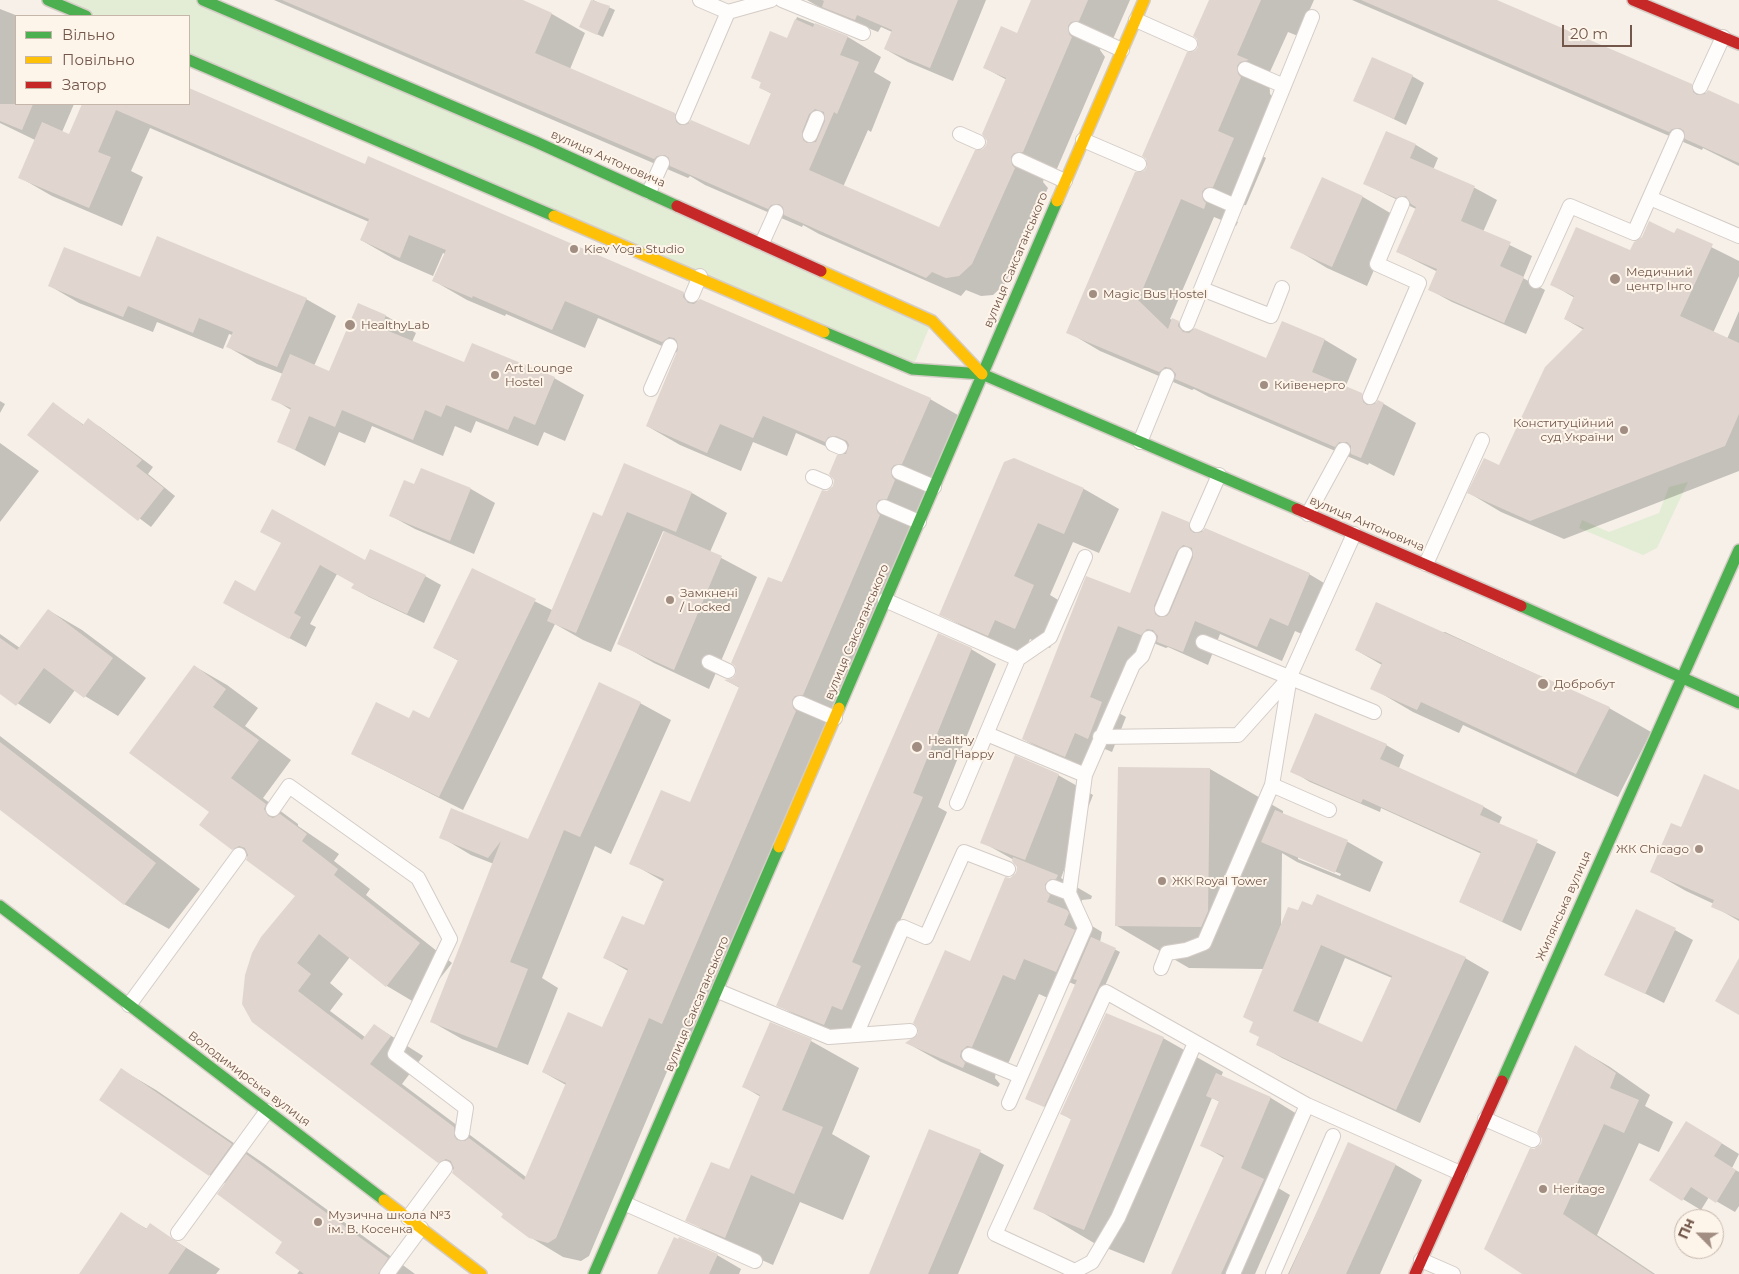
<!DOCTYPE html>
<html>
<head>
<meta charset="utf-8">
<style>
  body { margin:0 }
  #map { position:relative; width:1739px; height:1274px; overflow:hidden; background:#f6f0e9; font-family:Montserrat,sans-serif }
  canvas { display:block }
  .legend { position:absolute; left:15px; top:15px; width:175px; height:90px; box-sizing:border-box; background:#fef5ea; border:1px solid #c6b6aa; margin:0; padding:6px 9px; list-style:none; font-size:15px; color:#73574b }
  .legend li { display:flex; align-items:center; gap:10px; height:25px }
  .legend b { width:25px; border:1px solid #c6b6aa }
  .north { position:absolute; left:1674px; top:1209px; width:50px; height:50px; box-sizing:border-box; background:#fef5ea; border:1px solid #c6b6aa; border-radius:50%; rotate:293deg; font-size:14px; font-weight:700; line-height:20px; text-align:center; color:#73574b }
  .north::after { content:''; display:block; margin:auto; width:18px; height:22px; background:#a18d82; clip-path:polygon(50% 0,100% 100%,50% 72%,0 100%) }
  .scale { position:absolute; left:1562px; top:25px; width:70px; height:22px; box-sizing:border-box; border:2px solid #73574b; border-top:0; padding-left:6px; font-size:15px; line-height:18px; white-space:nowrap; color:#73574b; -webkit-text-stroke:4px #fef5ea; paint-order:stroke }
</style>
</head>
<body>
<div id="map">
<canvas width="1739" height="1274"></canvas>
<ul class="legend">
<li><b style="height:6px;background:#4caf50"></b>Вільно</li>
<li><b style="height:6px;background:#ffc107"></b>Повільно</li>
<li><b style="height:6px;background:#c62828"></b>Затор</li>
</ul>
<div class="north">Пн</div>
<div class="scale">20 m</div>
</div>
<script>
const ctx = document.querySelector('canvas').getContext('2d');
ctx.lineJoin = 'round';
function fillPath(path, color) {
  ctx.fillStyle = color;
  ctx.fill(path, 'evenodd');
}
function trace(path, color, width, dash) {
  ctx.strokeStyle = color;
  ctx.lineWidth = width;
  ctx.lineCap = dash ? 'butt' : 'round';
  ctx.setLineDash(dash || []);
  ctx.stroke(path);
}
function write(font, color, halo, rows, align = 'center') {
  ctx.font = font + ' Montserrat,sans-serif';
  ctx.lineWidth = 4;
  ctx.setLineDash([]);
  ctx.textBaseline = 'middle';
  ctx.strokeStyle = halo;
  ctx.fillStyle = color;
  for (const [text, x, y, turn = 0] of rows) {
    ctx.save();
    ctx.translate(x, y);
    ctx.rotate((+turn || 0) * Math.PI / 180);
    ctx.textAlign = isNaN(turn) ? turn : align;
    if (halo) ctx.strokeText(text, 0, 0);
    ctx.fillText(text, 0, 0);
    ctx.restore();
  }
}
const green = new Path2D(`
  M48,0H203L932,321L912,369L189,60V16H86Z
  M1688,482L1657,548L1643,555L1579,528L1582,520L1609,532L1659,513L1669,487Z`);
const shadow = new Path2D(`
  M274,0H519L552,14L585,33L570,69L675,114L690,123L750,147L772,94L761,88L762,83L753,77L788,40L797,17L848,37L881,57L874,72L891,82L871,132L868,130L843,187L940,229L987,146L1007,80L985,68L1017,35L1032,0H1130L1113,39L1102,44L1100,50L1105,57L1056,171L1045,175L1043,182L1048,188L1005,284L993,295L981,296L966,290L961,296L819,234L803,225L802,227L705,185L690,176L688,178Z
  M593,0L615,10L603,37L581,27Z
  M807,0H986L953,81L908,62L885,49L892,32L881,27L878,32L828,12Z
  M1210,0H1314L1298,36L1288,32L1269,74L1270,94L1273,97L1251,149L1266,158L1246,205L1238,206L1235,220L1238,222L1236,226L1214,217L1170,319L1267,359L1282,322L1325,340L1357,359L1345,388L1377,404L1378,402L1384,404L1416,423L1394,476L1369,463L1368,465L1209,397L1194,389L1192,390L1100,351L1068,332L1148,167L1195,53L1199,47Z
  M1352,0H1494L1691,85L1707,94L1739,105V166L1703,148L1702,150Z
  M0,9L18,16L16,104H74L62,132L70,135L83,104H189V90L366,166L683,293L699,302L930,399L963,418L695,1041L682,1036L589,1256L581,1261L563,1257L530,1237L454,1170L439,1162L253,1021L297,896L248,857L233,849L210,812L194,666L227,685L258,708L245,726L291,760L263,798L298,824V826L339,854L334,861L370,889L366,895L452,963L419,1005L387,986L350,957L330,983L343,994L330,1011L365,1037L374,1025L423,1056L402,1084L526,1177L566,1085L543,1072L603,1029L628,971L605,958L644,927L664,882L631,863L690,804L740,688L727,681L733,680L827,492L834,486L845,455L796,433L787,456L753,442L741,471L680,445L647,426L678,353L598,318L585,348L506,314L505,316L467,300L434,281L445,254L443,253L433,276L394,259L361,240L369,222L150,128L131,171L143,177L122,226L52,196L19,177L35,140L0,123Z
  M1412,76L1424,83L1406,125L1354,100Z
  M1386,133L1416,145L1438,158L1433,170L1475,188L1497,200L1483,232L1532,256L1523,278L1545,290L1526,334L1452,302L1430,290L1438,272L1398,252L1416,209L1365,184Z
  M1323,179L1363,197L1397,217L1367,286L1327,268L1292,247Z
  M1677,230L1739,261V276L1713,333L1727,339L1739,311V471L1564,539L1501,512L1469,493L1500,467L1584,330L1565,319L1575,298L1551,284L1675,235Z
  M140,279L306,299L336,316L314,366L330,372L358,304L386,316L416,333L412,342L464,364L554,378L584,395L565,441L544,432L538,446L476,421L471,433L455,426L443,456L372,426L365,443L339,432L325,466L278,441L291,410L273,399L283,374L257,364L228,347L232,335L229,334L223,349L157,322L153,332L79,303L50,286Z
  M0,401L5,404L0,413Z
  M54,404L84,425L88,420L100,427L153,467L148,474L175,496L151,527L29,435Z
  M0,443L39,471L0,522Z
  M1014,459L1084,489L1119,509L1099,553L1073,542L1050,595L1068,606L1050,648L1030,639L1023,655L976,634L941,614Z
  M422,469L471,489L495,503L474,554L415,529L391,516L415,486Z
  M692,493L727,513L710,552L757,577L709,689L654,663L619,643L665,532L663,531L611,652L583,640L555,624L463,810L352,754L410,720H430L459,661L435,648L473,570L552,610L603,518Z
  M1188,523L1204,532L1206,530L1309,574L1334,589L1313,639L1295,631L1282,661L1220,634L1208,665L1168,647L1166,648L1143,639L1115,711L1126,717L1112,752L1100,747L1090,770L1048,753L1023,739L1130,595Z
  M282,543L425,576L441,585L424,623L369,597L353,588L355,584L337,574L310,624L316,627L306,647L240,612L256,592Z
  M48,610L82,630L146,678L118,716L75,690L50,724L0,692V634L20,648Z
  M1445,632L1609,708L1651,732L1618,797L1463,725L1459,733L1413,712L1372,688L1382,665L1356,650Z
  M971,649L996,664L938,807L947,812L849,1039L802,1019L778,1005Z
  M640,703L671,720L611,854L595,846L542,978L558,988L528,1065L462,1039L432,1022L494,864L471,855L441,837L529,840Z
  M0,736L200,889L169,929L124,904L0,809Z
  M1386,745L1404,755L1399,768L1484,807L1502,817L1499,824L1556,852L1521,931L1460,902L1482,854L1381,808L1380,812L1310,782L1292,771Z
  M1210,769L1283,811V815L1348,842L1383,862L1370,892L1297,862L1282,853L1281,927L1299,912L1465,958L1489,972L1420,1123L1282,1058L1258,1044L1260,1037L1254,1022L1264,969L1189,968L1117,926ZM1298,856L1341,874L1340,876L1298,859ZM1345,958L1392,978L1362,1044L1318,1023Z
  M1058,775L1093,795L1061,878L1092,896L1091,899L1082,900L1079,909L1082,920L1102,932L1100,942L1120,952L1050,1109L1032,1101L1076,985L1059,978L1050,999L1039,994L1007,1066L996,1071L995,1078L1000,1084L998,1087L941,1062L907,1043L919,1035L971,962L1010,879L1017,873L1018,867L1014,860L982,842Z
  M1739,791V921L1713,906L1714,904L1686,891L1651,871L1682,829Z
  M1675,930L1693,940L1664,1003L1606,974Z
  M770,1024L811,1041L859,1068L832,1134L870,1156L843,1220L800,1202L773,1265L735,1248L687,1220L729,1171L761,1097L744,1087Z
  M1163,1038L1223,1072L1221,1077L1271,1098L1297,1114L1268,1182L1290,1195L1255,1274H1172L1224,1158L1202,1145L1220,1102L1212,1098L1144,1263L1094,1243L1035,1208L1072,1120L1061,1113Z
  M1576,1047L1610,1067L1650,1095L1645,1106L1673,1122L1659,1152L1639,1143L1597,1235L1655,1274H1524L1535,1150L1542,1145Z
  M122,1070L156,1090L266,1165L415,1274H297L300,1270L284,1241L226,1184L210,1175Z
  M1705,1133L1739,1154L1732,1168L1739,1172V1206L1735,1212L1709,1197L1701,1210L1651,1180Z
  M1349,1144L1396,1165L1422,1180L1380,1274H1288Z
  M980,1152L1004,1165L958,1274H871Z
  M121,1214L147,1229L150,1225L220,1269L216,1274H80Z
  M717,1255L741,1269L739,1274H659Z`);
const building = new Path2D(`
  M282,0H523L552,13L535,53L675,113L676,122L680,125L688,124L691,120L749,145L771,93L759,88L761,82L751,78L770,31L787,38L795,19L813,27L815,23L848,36L840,55L859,62L837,114L834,112L809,170L939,227L975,150L983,149L986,145L987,141L982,134L1006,78L983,68L1001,26L1017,33L1031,0H1088L1079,21L1071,22L1068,26L1069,34L1072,37L1023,152L1014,153L1011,157L1012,165L1015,168L972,264L959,276L946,278L932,272L926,278L784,215L783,207L779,204L771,205L768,209L670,166L669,158L665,155L657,156L654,159ZM815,109L824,112L825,121L816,142L807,143L803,140L802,132L809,114Z
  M591,0L610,6L597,35L579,27Z
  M822,0H958L930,68L884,49L892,30L857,15L855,20L822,7L824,1Z
  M1209,0H1261L1237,55L1249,60L1240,62L1237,66L1238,74L1241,77L1218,131L1234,138L1213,187L1205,188L1202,192L1203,200L1206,203L1204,209L1181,199L1138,300L1168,329L1172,318L1179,321L1178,326L1183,332L1189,333L1195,328L1266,358L1282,321L1325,339L1312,372L1362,393L1363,402L1367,405L1375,404L1378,400L1384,403L1361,458L1351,454V446L1347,442H1339L1335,447L1175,379L1176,374L1171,368L1165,367L1159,372L1066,333L1135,172L1144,171L1147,167L1146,159L1142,156L1187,52L1195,51L1198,47L1197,39L1193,36Z
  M1361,0H1497L1692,84L1693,92L1697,95L1705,94L1708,90L1739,104V163L1685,139L1684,131L1680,128L1672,129L1669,132Z
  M1372,57L1413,75L1394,119L1353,101Z
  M189,88L365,164L368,156L684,292L683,297L688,303L694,304L700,299L931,398L902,464L894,465L891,469L892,477L895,480L887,499L879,500L876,504L877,512L880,515L803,695L795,696L792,700L793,708L796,711L662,1024L649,1018L556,1238L548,1243L529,1238L501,1217L503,1214L452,1173L454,1168L451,1161L446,1159L438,1163L252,1022L242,1004L245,975L252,953L261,937L295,896L246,860L248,855L245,848L239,846L232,850L199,825L209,812L129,753L194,665L226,689L213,707L259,740L231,778L266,804L264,809L268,816L273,818L280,814L307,834L302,841L338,869L334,875L420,943L386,987L319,934L297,963L311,974L298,991L362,1040L374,1024L391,1036L370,1064L454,1127V1136L457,1140L465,1141L469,1138L524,1180L566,1083L542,1072L568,1012L602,1027L628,969L603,958L622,916L644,925L664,879L629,864L661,790L690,802L739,687L724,680L733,678L736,674L735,666L731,663L768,577L782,582L822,490L827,491L833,486L834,480L829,474L837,455L846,454L849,445L847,441L836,436L828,437L825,442L763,416L753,438L720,424L707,453L646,426L678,349L677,341L674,338L669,337L662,342L565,301L552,330L473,296L472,298L432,281L446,250L409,235L400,258L360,240L369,219L116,110L98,152L111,157L89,208L18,178L42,122L69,134L82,104H189Z
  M0,104H33L22,130L0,121Z
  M1386,131L1416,144L1410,158L1475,186L1461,221L1511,242L1500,266L1524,277L1504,323L1428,290L1437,269L1396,252L1416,207L1411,204L1406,196L1396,198L1363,184Z
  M1322,177L1363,196L1332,267L1290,248Z
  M1649,221L1674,233L1677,228L1713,244L1680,316L1739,343V414L1725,446L1530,521L1467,493L1484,458L1499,465L1545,367L1584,328L1564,319L1574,296L1550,285L1576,227L1630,250L1634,242L1642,237Z
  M157,236L307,298L277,367L226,347L233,332L199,318L193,333L128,306L123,317L48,286L64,247L140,277Z
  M358,303L386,315L381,328L464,362L472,343L555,377L535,425L514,416L508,430L446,405L441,417L425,410L413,440L342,410L335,427L309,416L295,450L277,442L291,408L271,400L290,354L329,371Z
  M53,402L83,425L88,418L142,460L136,466L164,488L138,521L27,435Z
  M1014,458L1084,488L1064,534L1038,523L1014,576L1034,585L1015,629L995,620L988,636L939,615L1004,462Z
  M624,463L692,492L676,532L627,512L576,633L547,621L593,512L602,516Z
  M421,468L471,488L450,541L389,516L404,480L414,484Z
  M272,509L365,560L370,549L426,575L407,614L351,588L354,584L320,565L294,613L301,617L289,639L223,603L235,580L255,591L281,543L260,532Z
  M1162,511L1189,522L1190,530L1194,533L1202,532L1205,528L1310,573L1288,626L1270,618L1257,647L1195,621L1183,652L1157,642L1158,636L1153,630L1147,629L1141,635L1118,626L1090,697L1102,702L1088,739L1075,733L1065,757L1022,739L1086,576L1130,593ZM1183,545L1192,548L1193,557L1170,612L1167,616L1159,617L1155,614L1154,606L1177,551Z
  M664,531L722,556L674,670L617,644Z
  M472,568L536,599L439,797L351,754L376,702L409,718L413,710L429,718L458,660L433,648Z
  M1376,602L1610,707L1576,774L1421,702L1417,710L1370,689L1382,663L1355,650Z
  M48,609L113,658L84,698L44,668L16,706L0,694V638L17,650Z
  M938,633L972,648L913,793L923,797L852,962L861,966L842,1010L832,1006L824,1025L776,1006Z
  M599,682L641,702L580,837L564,830L510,962L528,969L497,1048L430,1022L501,841L488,858L439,838L451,808L528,839Z
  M1315,713L1387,744L1380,759L1484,806L1480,815L1538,840L1502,922L1459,902L1481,852L1363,799L1361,803L1290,772Z
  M0,742L156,863L124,905L0,810Z
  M1015,755L1059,774L1025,860L980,843Z
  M1118,767L1210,768L1208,911L1201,927L1115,926Z
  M1704,774L1739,790V919L1711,907L1714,900L1650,872L1671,823L1681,827Z
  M1275,810L1348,840L1335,873L1261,842Z
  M1013,857L1058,875L1056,879H1051L1045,884V889L1050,895L1047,902L1067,910L1069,913L1064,925L1075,930L1056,972L1024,959L1015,980L1003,975L972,1047L967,1046L961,1051L960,1057L965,1063L963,1068L905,1043L918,1034L917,1027L913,1023L945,950L970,961L1005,877L1010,878L1016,873L1017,867L1012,861Z
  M1317,894L1466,957L1396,1110L1256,1045L1259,1037L1249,1032L1253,1022L1243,1017L1288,907L1298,910L1302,901L1312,905ZM1321,945L1392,976L1362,1042L1293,1011Z
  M1636,909L1676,928L1645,994L1604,975Z
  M1091,937L1116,948L1044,1107L1025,1099L1077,980L1073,979Z
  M1739,958V1015L1715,1001Z
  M1106,1013L1164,1037L1084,1230L1033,1209L1071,1119L1060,1114Z
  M770,1022L812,1039L782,1110L823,1127L794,1194L751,1175L725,1238L685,1221L711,1162L729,1169L760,1095L742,1087Z
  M1575,1045L1616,1073L1610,1088L1639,1100L1624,1133L1604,1124L1563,1214L1653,1274H1522L1484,1249L1530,1148L1534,1149L1541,1144L1542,1139L1537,1132Z
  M121,1068L232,1144L209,1176L99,1100Z
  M1216,1073L1271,1097L1241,1168L1264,1179L1221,1274H1171L1224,1156L1200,1146L1219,1101L1206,1096Z
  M1686,1121L1722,1143L1714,1156L1736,1170L1716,1203L1691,1187L1682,1201L1649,1180Z
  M929,1129L981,1150L928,1274H869Z
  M1348,1142L1396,1164L1346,1274H1289Z
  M246,1154L388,1258L378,1274H304L275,1253L282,1242L217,1194Z
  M121,1212L146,1229L150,1223L186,1248L168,1274H79Z
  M674,1237L678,1239L679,1237L718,1254L709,1274H657Z`);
const lane = new Path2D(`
  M782,0L863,33
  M728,12L771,0
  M1136,20L1190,44
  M1076,29L1122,50
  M1245,69L1284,86
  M1700,87L1723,37
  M683,117L728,12L700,0
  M960,134L978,142
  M810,135L817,118
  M1083,140L1139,164
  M1019,160L1065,181
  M649,192L662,163
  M1210,195L1235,206
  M1650,198L1739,236
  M762,243L776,212
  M1536,281L1570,206L1634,233L1677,136
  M1202,289L1271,316L1282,288
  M692,295L700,276
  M1187,324L1312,17
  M651,389L670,346
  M1370,397L1419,283L1377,264L1402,204
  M1140,442L1167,376
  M833,444L840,447
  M899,472L934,487
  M813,477L825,482
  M884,507L919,522
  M1308,514L1343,450
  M1197,525L1219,475
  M1426,564L1482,440
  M885,600L1018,659
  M1162,609L1185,554
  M1203,642L1374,712
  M709,662L728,671
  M800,703L835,718
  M987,734L1085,775
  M1100,737L1238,735L1290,677
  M957,803L1018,659L1050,637L1085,557
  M273,809L289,786L418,878L450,939L395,1054L466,1108L462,1133
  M1329,810L1272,785L1290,676L1354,534
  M1053,887L1069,893
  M1161,968L1167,953L1186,950L1204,943L1272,785
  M718,991L829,1037L910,1031
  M129,1005L239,855
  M856,1035L903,927L926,937L964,852L1008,869
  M1195,1043L1118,1218L1092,1262L1075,1271L995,1234L1106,992L1307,1105
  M969,1055L1020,1076
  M1009,1103L1085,928L1069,893L1085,775L1133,665L1142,656L1149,638
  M1485,1119L1533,1140
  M626,1204L755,1261
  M408,1218L445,1168
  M178,1233L267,1111
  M1421,1260L1453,1274
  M387,1274L421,1228
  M1233,1274L1307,1105L1460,1173
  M1273,1274L1333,1136`);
const fast = new Path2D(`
  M48,0L86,16
  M203,0L536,142L677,206
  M189,60L554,216
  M824,332L912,369L982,374
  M982,374L1297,509
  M1521,606L1739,703
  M839,708L1057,201
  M0,906L384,1200
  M1502,1081L1739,550
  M594,1274L779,847`);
const slow = new Path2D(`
  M1057,201L1144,0
  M554,216L824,332
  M821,271L932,321L982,374
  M779,847L839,708
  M384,1200L481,1274`);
const jam = new Path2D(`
  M1633,0L1739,44
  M677,206L821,271
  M1297,509L1521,606
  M1415,1274L1502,1081`);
const markers = [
  [574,249,5,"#a18d82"],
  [1615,279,6,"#a18d82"],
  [1093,294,5,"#a18d82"],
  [350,325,6,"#a18d82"],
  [495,375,5,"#a18d82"],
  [1264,385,5,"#a18d82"],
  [1624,430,5,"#a18d82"],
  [670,600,5,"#a18d82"],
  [1543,684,6,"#a18d82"],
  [917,747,6,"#a18d82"],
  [1699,849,5,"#a18d82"],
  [1162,881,5,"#a18d82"],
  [1543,1189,5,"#a18d82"],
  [318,1222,5,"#a18d82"]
];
const streetNames = [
  ["вулиця Антоновича",608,159,24],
  ["вулиця Саксаганського",1016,260,-67],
  ["вулиця Антоновича",1367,524,23],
  ["вулиця Саксаганського",857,632,-67],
  ["Жилянська вулиця",1564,906,-66],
  ["вулиця Саксаганського",697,1004,-67],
  ["Володимирська вулиця",249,1079,37]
];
const poiNames = [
  ["Kiev Yoga Studio",584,249],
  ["Медичний",1626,272],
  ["центр Інго",1626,286],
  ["Magic Bus Hostel",1103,294],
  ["HealthyLab",361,325],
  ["Art Lounge",505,368],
  ["Hostel",505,382],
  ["Київенерго",1274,385],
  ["Конституційний",1614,423,"right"],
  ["суд України",1614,437,"right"],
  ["Замкнені",680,593],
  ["/ Locked",680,607],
  ["Добробут",1554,684],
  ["Healthy",928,740],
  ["and Happy",928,754],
  ["ЖК Chicago",1689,849,"right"],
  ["ЖК Royal Tower",1172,881],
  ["Heritage",1553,1189],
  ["Музична школа №3",328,1215],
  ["ім. В. Косенка",328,1229]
];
fillPath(green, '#e3ecd4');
fillPath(shadow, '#0003');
fillPath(building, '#e0d6cf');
trace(lane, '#d4ccc6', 16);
trace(fast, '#d5ccc6', 14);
trace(slow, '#d5ccc6', 14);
trace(jam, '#d5ccc6', 14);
trace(lane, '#fefdfc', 14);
trace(fast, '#4caf50', 11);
trace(slow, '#ffc107', 11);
trace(jam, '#c62828', 11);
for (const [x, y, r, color] of markers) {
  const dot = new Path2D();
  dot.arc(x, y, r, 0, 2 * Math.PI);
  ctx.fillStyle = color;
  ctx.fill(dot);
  trace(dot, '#fef5ea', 2);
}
write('12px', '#73574b', '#fef5ea', streetNames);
write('12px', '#73574b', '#fef5ea', poiNames, 'left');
</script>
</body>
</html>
